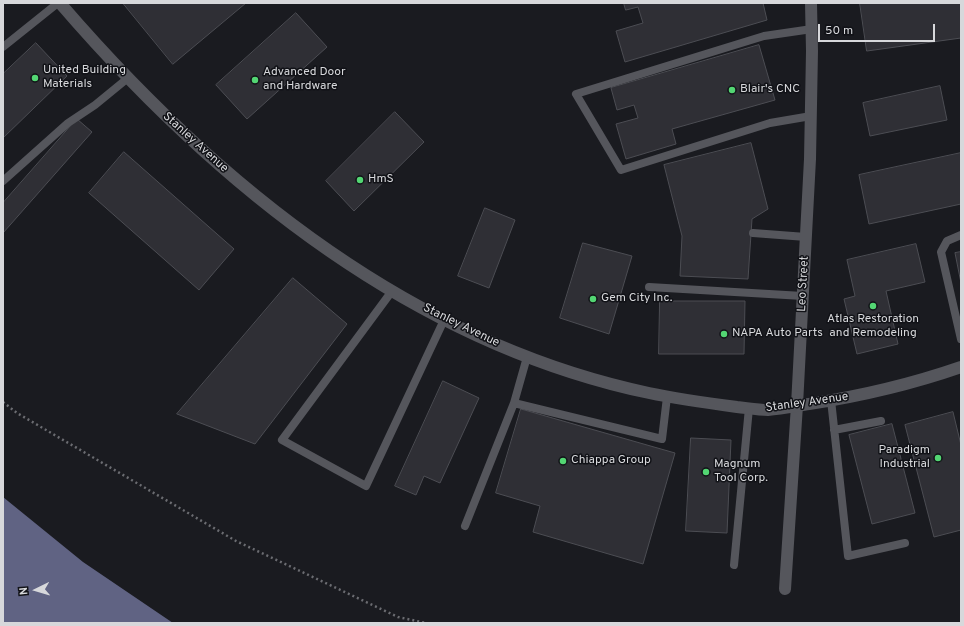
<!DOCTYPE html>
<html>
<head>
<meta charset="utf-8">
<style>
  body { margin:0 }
  #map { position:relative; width:964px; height:626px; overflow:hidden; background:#1a1b20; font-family:Overpass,sans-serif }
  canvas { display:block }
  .frame { position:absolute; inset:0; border:4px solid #d7d8db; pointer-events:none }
  .north { position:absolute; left:16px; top:570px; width:40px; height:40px; -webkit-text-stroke:3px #111217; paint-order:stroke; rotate:265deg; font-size:11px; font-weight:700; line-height:16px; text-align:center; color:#d7d8db }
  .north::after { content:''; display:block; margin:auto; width:14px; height:18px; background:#d7d8db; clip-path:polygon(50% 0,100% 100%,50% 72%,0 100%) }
  .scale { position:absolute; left:818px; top:24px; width:117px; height:18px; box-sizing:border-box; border:2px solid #d7d8db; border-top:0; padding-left:5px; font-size:12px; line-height:14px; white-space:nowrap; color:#d7d8db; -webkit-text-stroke:3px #111217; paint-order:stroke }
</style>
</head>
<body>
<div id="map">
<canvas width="964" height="626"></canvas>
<div class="frame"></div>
<div class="north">N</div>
<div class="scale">50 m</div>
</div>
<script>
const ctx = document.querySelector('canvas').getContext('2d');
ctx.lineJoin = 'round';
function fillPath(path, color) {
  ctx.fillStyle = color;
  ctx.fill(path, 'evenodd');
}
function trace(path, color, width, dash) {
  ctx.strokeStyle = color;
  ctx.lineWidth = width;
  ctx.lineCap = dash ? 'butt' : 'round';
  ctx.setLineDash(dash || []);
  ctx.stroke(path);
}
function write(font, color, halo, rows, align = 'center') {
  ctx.font = font + ' Overpass,sans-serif';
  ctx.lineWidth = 3;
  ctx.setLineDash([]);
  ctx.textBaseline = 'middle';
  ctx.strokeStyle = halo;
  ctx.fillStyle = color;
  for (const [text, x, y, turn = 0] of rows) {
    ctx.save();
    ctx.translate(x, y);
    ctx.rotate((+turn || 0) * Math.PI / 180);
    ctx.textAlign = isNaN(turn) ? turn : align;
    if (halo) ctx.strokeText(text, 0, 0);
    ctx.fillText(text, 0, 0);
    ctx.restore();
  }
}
const water = new Path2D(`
  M3,497L83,562L173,623H3Z`);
const building = new Path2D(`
  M123,3H246L173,64Z
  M624,3H763L767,20L625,62L616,31L643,23L638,7L626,10Z
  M860,3H961V38L867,51Z
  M296,13L327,47L247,119L216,85Z
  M36,43L67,76L3,138V74Z
  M759,45L775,100L672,129L676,144L626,159L616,124L638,118L634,105L617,110L611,88Z
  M940,86L947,120L870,136L863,103Z
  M395,112L424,142L354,211L326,181Z
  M77,119L92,132L3,233V203Z
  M751,143L768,209L752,219L748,279L680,276L682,236L664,165Z
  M124,152L234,249L199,290L89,193Z
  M961,153V204L869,224L859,175Z
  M485,208L515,220L489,288L458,276Z
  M583,243L632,256L609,334L560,318Z
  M916,244L925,282L886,291L898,344L857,354L844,299L855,296L847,260Z
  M961,252V283L955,253Z
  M293,278L347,324L255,444L177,414Z
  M660,301H745L744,354H659Z
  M443,381L479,398L440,483L424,476L416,495L395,486Z
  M521,409L675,453L643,564L533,532L540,506L496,493Z
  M953,412L961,445V530L934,537L905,425Z
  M892,424L915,513L872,524L849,435Z
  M691,438L731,440L727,533L686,531Z`);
const path = new Path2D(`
  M3,402L17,413L236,541L398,617L426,623`);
const service = new Path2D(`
  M3,47L58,3
  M811,116L770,123L621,170L576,94L764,36L812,29
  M3,181L68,123L95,105L128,78
  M753,233L806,237
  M961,235L947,241L941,252L961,339
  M649,287L803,296
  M392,291L282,440L366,486L444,320
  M527,357L514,403L662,439L667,397
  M831,400L848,556L905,543
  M834,430L881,421
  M465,526L514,403
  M734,565L749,408`);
const minor = new Path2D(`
  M785,589L797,405`);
const tertiary = new Path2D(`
  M60,3C215,183 412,343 649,393C678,399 707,403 737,407C747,408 758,410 768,410C782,409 796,406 809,404C861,396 912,384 961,367
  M797,405L810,159L812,51L811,3`);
const markers = [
  [35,78,4,"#53d673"],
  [255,80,4,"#53d673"],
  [732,90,4,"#53d673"],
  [360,180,4,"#53d673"],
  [593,299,4,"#53d673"],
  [873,306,4,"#53d673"],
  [724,334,4,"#53d673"],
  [938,458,4,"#53d673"],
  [563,461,4,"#53d673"],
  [706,472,4,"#53d673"]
];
const poiNames = [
  ["United Building",43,71],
  ["Materials",43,85],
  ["Advanced Door",263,73],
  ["and Hardware",263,87],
  ["Blair's CNC",740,90],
  ["HmS",368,180],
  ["Gem City Inc.",601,299],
  ["Atlas Restoration",873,320,"center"],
  ["and Remodeling",873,334,"center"],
  ["NAPA Auto Parts",732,334],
  ["Paradigm",930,451,"right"],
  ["Industrial",930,465,"right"],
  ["Chiappa Group",571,461],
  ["Magnum",714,465],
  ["Tool Corp.",714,479]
];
const streetNames = [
  ["Stanley Avenue",195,143,42],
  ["Leo Street",804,284,-87],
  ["Stanley Avenue",461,326,26],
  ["Stanley Avenue",807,403,-8]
];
fillPath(water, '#606383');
fillPath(building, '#2f2f35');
trace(building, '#4c4d53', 1);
trace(path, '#6b6c71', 2.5, [2, 3]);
trace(service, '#55565c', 8);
trace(minor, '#55565c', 12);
trace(tertiary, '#55565c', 12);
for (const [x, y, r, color] of markers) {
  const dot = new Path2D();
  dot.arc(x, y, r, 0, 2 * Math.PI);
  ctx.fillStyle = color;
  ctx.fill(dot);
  trace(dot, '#111217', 1.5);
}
write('12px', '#d7d8db', '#111217', poiNames, 'left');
write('12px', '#d7d8db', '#111217', streetNames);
</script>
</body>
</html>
